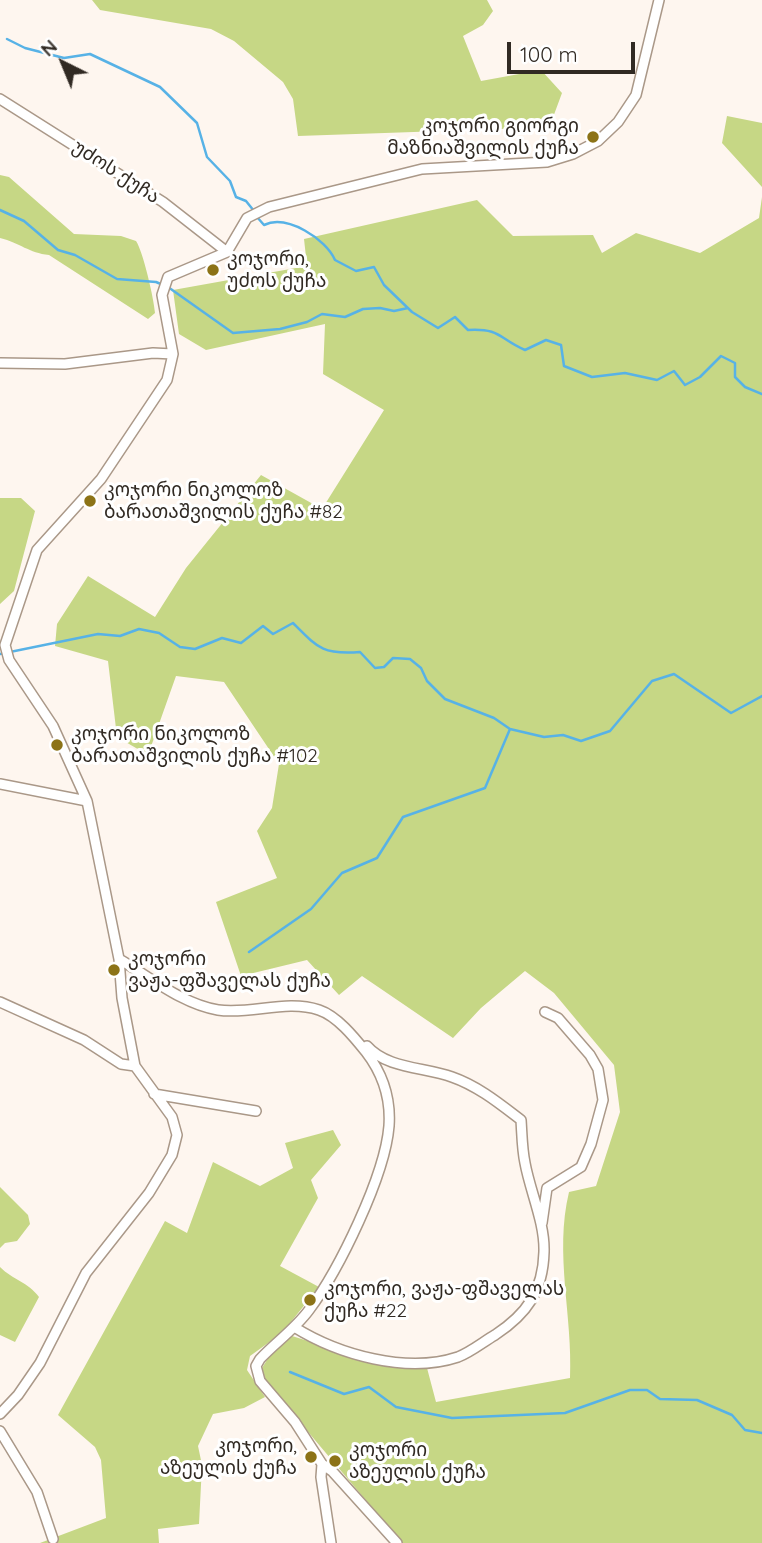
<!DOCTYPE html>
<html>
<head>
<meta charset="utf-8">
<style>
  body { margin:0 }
  #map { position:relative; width:762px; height:1543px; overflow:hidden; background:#fef6ef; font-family:Quicksand,sans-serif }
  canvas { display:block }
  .north { position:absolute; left:28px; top:28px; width:70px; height:70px; -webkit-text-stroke:5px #fff; paint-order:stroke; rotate:317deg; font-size:19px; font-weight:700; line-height:28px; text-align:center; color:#312a23 }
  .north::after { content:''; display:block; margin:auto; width:24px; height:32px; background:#312a23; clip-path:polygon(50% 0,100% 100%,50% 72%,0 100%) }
  .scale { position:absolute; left:507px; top:42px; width:128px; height:32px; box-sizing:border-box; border:4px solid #312a23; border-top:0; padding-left:9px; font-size:21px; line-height:24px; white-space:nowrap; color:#312a23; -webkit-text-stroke:5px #fff; paint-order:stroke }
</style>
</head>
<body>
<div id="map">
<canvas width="762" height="1543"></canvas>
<div class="north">N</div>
<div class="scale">100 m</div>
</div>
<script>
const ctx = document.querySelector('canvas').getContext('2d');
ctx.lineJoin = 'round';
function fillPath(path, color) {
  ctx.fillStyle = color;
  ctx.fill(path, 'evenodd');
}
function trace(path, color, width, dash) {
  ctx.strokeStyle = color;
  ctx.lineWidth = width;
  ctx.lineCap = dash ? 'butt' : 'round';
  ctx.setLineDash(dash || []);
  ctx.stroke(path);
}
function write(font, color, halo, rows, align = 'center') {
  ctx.font = font + ' Quicksand,"Noto Sans Georgian",sans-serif';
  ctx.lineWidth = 6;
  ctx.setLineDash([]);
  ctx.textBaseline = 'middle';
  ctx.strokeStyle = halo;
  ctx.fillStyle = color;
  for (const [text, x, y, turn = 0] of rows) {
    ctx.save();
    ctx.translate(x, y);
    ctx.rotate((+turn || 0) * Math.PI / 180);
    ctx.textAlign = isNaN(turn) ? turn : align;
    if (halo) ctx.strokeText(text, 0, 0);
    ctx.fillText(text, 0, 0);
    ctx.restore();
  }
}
const green = new Path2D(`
  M92,0H487L493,11L483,25L463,36L481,81L541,70L562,93L552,120L529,128L298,136L293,99L283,82L234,41L211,29L100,10Z
  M727,116L762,123V187L722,143Z
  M0,175L9,177L74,234L121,236L136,241C143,251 154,299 155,313L148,319L49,255C29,253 20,243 0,238Z
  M762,197V1543H402L265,1381L262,1368L270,1355L292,1336L385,1365L427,1368L436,1402L570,1378C573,1316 554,1254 569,1192L596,1186L620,1112L614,1065L554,993L525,971L481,1008L453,1038L362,976L339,995L307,960L241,976L216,902L277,878L257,831L272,808L279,764L224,682L176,676L148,755L117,737L108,661L55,646L57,624L88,576L155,617L186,568L261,475L322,509L384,410L323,374L325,324L206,350L179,334L173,290L307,266L304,239L477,200L513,236L593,235L602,253L636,233L700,253L759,218Z
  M0,498H21L35,511L14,591L0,604Z
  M333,1130L341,1145L311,1180L318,1198L280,1266L319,1287L282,1333L250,1356L247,1370L265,1397L244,1408L213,1414L198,1446L202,1465L199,1524L158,1529L159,1543H40L106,1518L101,1460L95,1447L58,1415L165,1221L187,1233L213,1162L260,1186L293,1168L285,1143Z
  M0,1187L28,1215L30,1224L17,1241L5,1243L0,1248Z
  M0,1267C13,1280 28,1282 39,1297L15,1342L0,1335Z`);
const stream = new Path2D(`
  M7,39L25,48L64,58L90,54L160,87L197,123L207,157L230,181L236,197L246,201L254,211
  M0,210L24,221L58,250L75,255L117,279L156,282L168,287L233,333L280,329L307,322L322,314L345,317L363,309L380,308L394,311L408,308
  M257,217L264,225C287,214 326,239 335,260L356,271L374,267L384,285L412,312L438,328L455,317L468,330C501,328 499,339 525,350L546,340L561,345L564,366L592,377L625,373L657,380L674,371L685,385L700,377L721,356L735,363V377L745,387L762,394
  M0,654L98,634L120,636L139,629L159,633L180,647L195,649L222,638L241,643L263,626L273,634L293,623C318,648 323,655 360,652L375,668L384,667L393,658L410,659L421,668L427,681L445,699L494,718L510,729L544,737L563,735L581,741L610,731L652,681L674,674L731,713L762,696
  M249,952L311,909L342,873L377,858L403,817L485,788L510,729
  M290,1372L344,1394L369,1387L396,1407L452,1418L565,1413L630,1390H647L660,1399L697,1400L732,1415L745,1430L762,1433`);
const street = new Path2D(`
  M0,99L163,202L227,252
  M0,363L65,364L153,353L173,354
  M0,784L87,801
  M119,959C150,977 182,1004 218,1010C251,1015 286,999 319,1010C337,1016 354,1037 366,1052C383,1074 391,1097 389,1126C385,1176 339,1270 309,1310C295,1329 276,1342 260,1359L256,1366L260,1381L295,1422L322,1464L321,1477L331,1543
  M0,1002L84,1040L121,1064L135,1066
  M154,1094L256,1111
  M542,1223L547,1188L581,1167L591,1144L603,1100L598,1069L590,1055L558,1018L545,1012
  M294,1327C339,1355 407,1374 458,1357C471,1352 483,1342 495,1335C527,1314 543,1291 544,1252C545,1223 530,1191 525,1163C522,1149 522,1134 521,1120C500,1104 478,1086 452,1077C425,1067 387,1069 367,1046
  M0,1414L18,1395L40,1363L86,1273L149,1193L172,1155L177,1135L172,1117L135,1066L122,998L119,959L87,801L53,726L9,660L5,645L37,550L101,479L167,380L173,354L162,295L168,277L227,252L247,218L269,207L422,169L547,162L573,154L598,141L618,122L636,95L659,0
  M0,1431L37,1492L53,1539
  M322,1464L332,1471L397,1543`);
const markers = [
  [593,137,7,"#8c7317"],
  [213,270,7,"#8c7317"],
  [90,501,7,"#8c7317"],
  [57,745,7,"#8c7317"],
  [114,970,7,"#8c7317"],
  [310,1300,7,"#8c7317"],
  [311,1457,7,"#8c7317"],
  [335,1461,7,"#8c7317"]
];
const poiNames = [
  ["კოჯორი გიორგი",579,126,"right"],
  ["მაზნიაშვილის ქუჩა",579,148,"right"],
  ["კოჯორი,",227,259],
  ["უძოს ქუჩა",227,281],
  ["კოჯორი ნიკოლოზ",104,490],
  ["ბარათაშვილის ქუჩა #82",104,512],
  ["კოჯორი ნიკოლოზ",71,734],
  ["ბარათაშვილის ქუჩა #102",71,756],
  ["კოჯორი",128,959],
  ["ვაჟა-ფშაველას ქუჩა",128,981],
  ["კოჯორი, ვაჟა-ფშაველას",324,1289],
  ["ქუჩა #22",324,1311],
  ["კოჯორი,",297,1446,"right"],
  ["აზეულის ქუჩა",297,1468,"right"],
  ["კოჯორი",349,1450],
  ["აზეულის ქუჩა",349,1472]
];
const streetNames = [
  ["უძოს ქუჩა",116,172,33]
];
fillPath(green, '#c6d785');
trace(stream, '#57b2e6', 2.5);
trace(street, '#aa9888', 12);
trace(street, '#fff', 9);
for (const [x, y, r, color] of markers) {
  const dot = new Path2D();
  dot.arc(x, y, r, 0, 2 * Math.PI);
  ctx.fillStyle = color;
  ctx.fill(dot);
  trace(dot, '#fff', 2.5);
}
write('19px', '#312a23', '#fff', poiNames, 'left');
write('19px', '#312a23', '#fff', streetNames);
</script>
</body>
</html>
